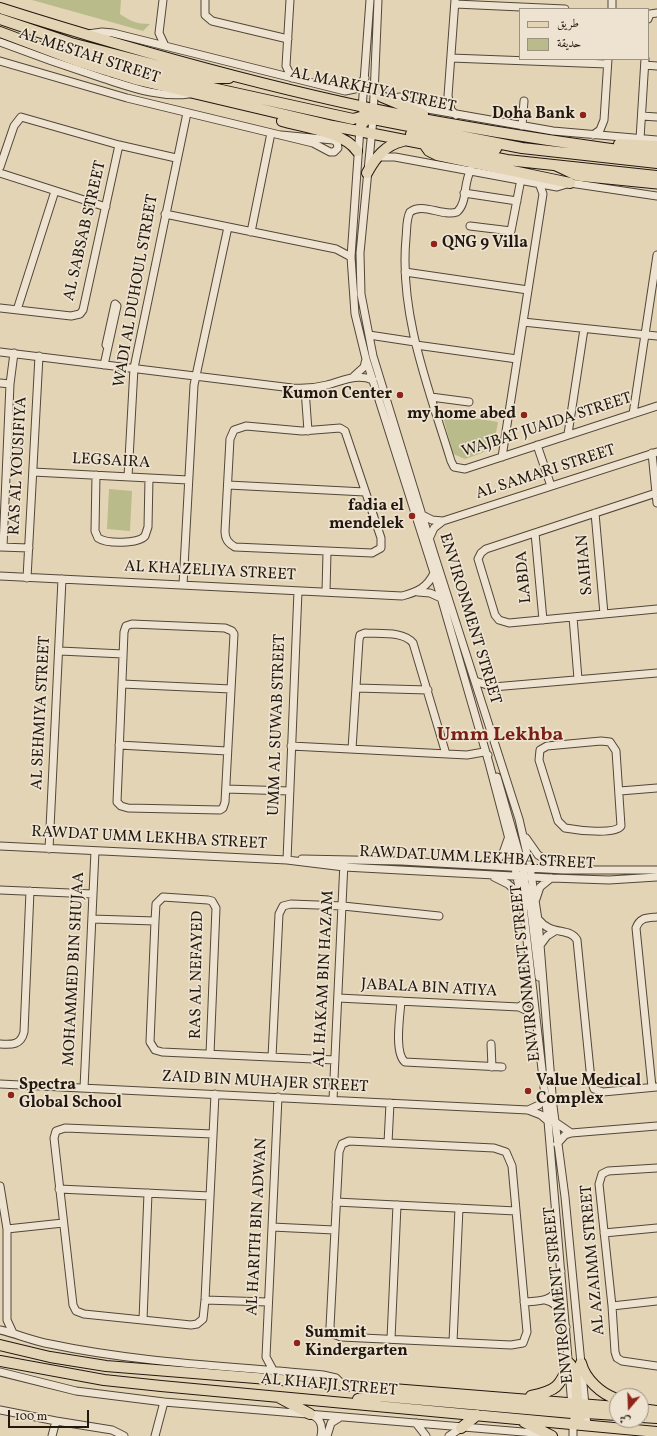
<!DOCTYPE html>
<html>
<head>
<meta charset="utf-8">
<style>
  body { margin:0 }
  #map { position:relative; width:657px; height:1436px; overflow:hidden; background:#e4d4b6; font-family:Vollkorn,Amiri,serif }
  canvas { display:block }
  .legend { position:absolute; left:519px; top:8px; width:130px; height:52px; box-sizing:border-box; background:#ede3d0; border:1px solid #9c9283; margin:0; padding:5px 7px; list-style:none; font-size:12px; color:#22180f }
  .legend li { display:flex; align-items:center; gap:8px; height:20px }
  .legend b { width:20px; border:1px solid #9c9283 }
  .north { position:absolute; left:609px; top:1388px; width:40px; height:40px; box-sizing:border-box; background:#ede3d0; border:1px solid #9c9283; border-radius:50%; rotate:199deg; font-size:11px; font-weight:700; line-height:16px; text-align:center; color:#22180f }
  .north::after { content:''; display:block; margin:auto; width:14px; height:18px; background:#8f2418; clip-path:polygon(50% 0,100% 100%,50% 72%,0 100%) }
  .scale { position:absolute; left:8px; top:1410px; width:81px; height:18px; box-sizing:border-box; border:2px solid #22180f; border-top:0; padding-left:5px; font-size:12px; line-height:14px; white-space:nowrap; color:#22180f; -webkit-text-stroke:3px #ede3d0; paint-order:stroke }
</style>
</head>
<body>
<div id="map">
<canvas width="657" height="1436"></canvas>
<ul class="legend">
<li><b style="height:5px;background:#e4d4b6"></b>طريق</li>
<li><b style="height:11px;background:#b9bb8a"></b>حديقة</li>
</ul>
<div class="north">ش</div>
<div class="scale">100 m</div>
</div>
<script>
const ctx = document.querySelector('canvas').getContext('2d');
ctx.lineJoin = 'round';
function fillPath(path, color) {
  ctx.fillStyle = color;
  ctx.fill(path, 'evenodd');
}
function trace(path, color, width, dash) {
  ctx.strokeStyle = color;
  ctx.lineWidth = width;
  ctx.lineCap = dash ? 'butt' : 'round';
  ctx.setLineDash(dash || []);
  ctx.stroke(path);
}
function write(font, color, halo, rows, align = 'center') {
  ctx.font = font + ' Vollkorn,serif';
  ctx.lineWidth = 3.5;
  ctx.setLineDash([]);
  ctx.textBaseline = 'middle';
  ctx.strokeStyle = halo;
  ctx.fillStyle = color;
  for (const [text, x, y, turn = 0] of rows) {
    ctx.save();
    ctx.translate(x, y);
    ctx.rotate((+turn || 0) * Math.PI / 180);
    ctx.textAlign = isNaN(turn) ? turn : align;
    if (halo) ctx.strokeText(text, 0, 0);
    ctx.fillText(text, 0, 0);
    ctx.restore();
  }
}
const green = new Path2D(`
  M32,0H121L120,14C130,21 137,24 150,24L143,31Z
  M442,413L498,422C493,451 491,450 465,459L453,454Z
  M109,489L132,491L130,531L107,529Z`);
const minor = new Path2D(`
  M163,0L159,33L165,46
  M205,0V15L212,21L288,39
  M290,0L286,66L292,78
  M378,0L373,119L360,253L361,294L373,356L434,554L519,819L530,867L538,920L553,1106L565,1197L587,1426
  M455,0L448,96L451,110L456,115
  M455,4L565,9
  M612,9V0
  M648,19L650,14L657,13
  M88,34L102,32L113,33L345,91L355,89L365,78
  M0,42C34,55 68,67 102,78C131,87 158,98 189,94
  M451,58L607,64
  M0,61L127,98L313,143L330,152H334L338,148L337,142L333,140L281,135
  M645,65L657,66
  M389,99L400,97L422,108L553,131L657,140
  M362,109L370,0
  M642,116L657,117
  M522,126L524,101
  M360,128L351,257L355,314L366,359L434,573L489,763L508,835L523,906L548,1121L572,1406
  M593,135L600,130L604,120L608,59
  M640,139L645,59
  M377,157H395L557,187L570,183L657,196
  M0,167L14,126L21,117L119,145L176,158
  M471,170C463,182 468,202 457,212C442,217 423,202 410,212C406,219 407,230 406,238C399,315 429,389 451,461L454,467L465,469L657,406
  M0,173L106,207
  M464,193L517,201
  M165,214L336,249L351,257
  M470,226L511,231L521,179
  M251,232L271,133
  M405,272L528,290
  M115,304L117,306L108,347L106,345Z
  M0,308L71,316L80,314L83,310L119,145
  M17,310L55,191
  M523,322L657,336
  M369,335L415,342
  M416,345L517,359
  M0,352L292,388C304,389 315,388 327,385C343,381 356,373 373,380
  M104,365L108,347
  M354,376L364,367L366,359
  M0,383L10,384
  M305,389L308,431
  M431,397L469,402
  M633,414L657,255
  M246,426L302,431L340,428L345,431L381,538V548L372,553L235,547C228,543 225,539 225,531L230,439L234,430Z
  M568,434L584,329
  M537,445L551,486
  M652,453L657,503
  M502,457L543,194L539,183
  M33,472L188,480
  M96,475L95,531L98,538C107,544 138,544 145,536L148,527L149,478
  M128,477L134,368L187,113
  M228,485L365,492
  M656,493L486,549L481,553L478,559L495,615L499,620L509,623L657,609
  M595,513L604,614
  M422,515L432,520L443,521
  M535,533L543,620
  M429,539L434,528L443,521L657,452
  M0,547L29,548
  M3,547L10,384L14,353
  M0,576L402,596C417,592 427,588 434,573
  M27,578L39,356
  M183,585L194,385L228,227
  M326,592L327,552
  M418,592L430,593L441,598
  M573,617L578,679
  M132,624L225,628L232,631L234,634L225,802L223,808L220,810L128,808L121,806L117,802L124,632L126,626Z
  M60,651L123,654
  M475,681L493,687L657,673
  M122,684L231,689
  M356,688L428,690
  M601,741L610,742L616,751L621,826C615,835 576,830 565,828L558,821L539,760L540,750L547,746Z
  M119,745L227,751
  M291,746L467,755L484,752L488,755
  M352,749L359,640L360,635L365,633C380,634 403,631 413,643L446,754
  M497,777L524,871
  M226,789L290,791
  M620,791L657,788
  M526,838L538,855L559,868
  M0,846L287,860L344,867L551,878L609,880L657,877
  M49,849L62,579
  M302,859L401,861L564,870H657
  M287,860L298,591
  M493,865L503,853L508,839
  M523,873L531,911L539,977
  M494,877L508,884L521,896
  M0,890L93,894
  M536,899L540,887L551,878
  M92,919L155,921
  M539,920C551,936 570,927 577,940L591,1080L594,1089L603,1092L657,1087
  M541,944L547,936L555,931
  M338,998L519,1007L536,1015
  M401,1001C400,1016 394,1053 405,1062L502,1067
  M519,1007L528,1001L533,991
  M0,1044C12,1045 21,1045 24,1032L30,891
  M491,1044L492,1067
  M210,1054L216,908L212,901L208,900L163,897L156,904L155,921L150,1042L155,1050L162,1052L335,1060
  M272,1057L279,914L283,906L291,904L343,906L439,916
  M0,1084L528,1110L541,1115L548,1121
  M652,1087L636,928C640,917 647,918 657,917
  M84,1088L95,851
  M333,1100L344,862
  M528,1110L539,1105L545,1095
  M555,1122L571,1133
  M213,1134L65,1128L56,1131L54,1138L73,1305L76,1311L84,1314L191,1325L197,1324L203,1319L205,1300L215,1094
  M349,1141L494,1148L506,1152L512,1166L527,1332L523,1343L511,1345L341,1337L333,1334L330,1327L339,1152L342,1144Z
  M388,1143L390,1103
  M557,1144L565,1135L571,1133L657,1126
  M657,1168L608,1171L602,1174L599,1184L612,1306L615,1352L617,1358L622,1361L657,1366
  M0,1186L7,1229V1320L13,1333
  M59,1189L210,1196
  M336,1202L516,1211
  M272,1227L334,1230
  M7,1229L63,1223
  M604,1233L657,1228
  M205,1300L268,1302
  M545,1300L551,1302L558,1307L560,1322L566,1327
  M524,1302C536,1301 557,1302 557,1285C556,1279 556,1275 561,1271
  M612,1306L657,1301
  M143,1320L148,1193
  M0,1330C17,1334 33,1341 50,1344C139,1363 232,1366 323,1375L336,1378L342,1384
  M391,1339L397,1205
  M453,1342L459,1208
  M273,1370L266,1357L278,1097
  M0,1372L76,1391L164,1402L535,1433L543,1436
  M0,1410L56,1421L112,1430L124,1436
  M312,1415C321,1419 323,1426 321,1436
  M573,1421V1436
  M416,1423L426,1436
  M52,1436L56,1421
  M155,1436L164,1402
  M327,1436L331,1423L339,1418
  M449,1436L461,1428`);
const major = new Path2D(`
  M556,166L577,176L657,184`);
const highway = new Path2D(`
  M0,8C142,53 292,95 439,122C512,135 584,146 657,155
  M0,19L71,43L194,75L209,78H229
  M0,32L80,62L138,80L333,126L507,160L657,176
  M48,49L58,47L176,80L353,119L364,116L373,108
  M374,89L382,97L423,114
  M282,121C303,127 344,132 357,151
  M361,125L366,120L373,119L522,148L657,163
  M411,134L496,149
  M424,144L429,151L437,155L570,183
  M619,144L657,146
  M367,173C376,157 385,145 403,141
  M0,1345L50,1357L106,1366L617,1407
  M0,1361L104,1380L161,1386L657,1432
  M581,1363C585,1379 601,1394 617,1399
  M531,1396C556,1391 560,1387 569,1363L575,1370L578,1410
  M280,1398L310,1414
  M358,1399L379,1396L572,1413L580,1411L585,1405
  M641,1409L657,1411
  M641,1417L657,1418
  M577,1418L586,1413L617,1415
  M524,1422L552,1436
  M461,1428L477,1415`);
const markers = [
  [583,115,4,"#8f2418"],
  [434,244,4,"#8f2418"],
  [400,395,4,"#8f2418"],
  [524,415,4,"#8f2418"],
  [412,516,4,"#8f2418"],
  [528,1091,4,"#8f2418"],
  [11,1095,4,"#8f2418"],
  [297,1343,4,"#8f2418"]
];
const streetNames = [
  ["AL MESTAH STREET",89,57,18],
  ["AL MARKHIYA STREET",373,91,12],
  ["AL SABSAB STREET",86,231,-77],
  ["WADI AL DUHOUL STREET",137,291,-80],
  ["WAJBAT JUAIDA STREET",547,426,-18],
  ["LEGSAIRA",111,462,3],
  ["RAS AL YOUSIFIYA",19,466,-87],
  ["AL SAMARI STREET",546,473,-18],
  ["SAIHAN",586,565,-95],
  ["AL KHAZELIYA STREET",210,572,3],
  ["LABDA",525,577,-95],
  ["ENVIRONMENT STREET",469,619,73],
  ["AL SEHMIYA STREET",42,713,-87],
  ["UMM AL SUWAB STREET",278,725,-88],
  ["RAWDAT UMM LEKHBA STREET",149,839,3],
  ["RAWDAT UMM LEKHBA STREET",477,859,3],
  ["MOHAMMED BIN SHUJAA",75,969,-87],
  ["ENVIRONMENT STREET",527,973,-96],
  ["RAS AL NEFAYED",198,975,-89],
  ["AL HAKAM BIN HAZAM",325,979,-87],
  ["JABALA BIN ATIYA",429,989,3],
  ["ZAID BIN MUHAJER STREET",265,1083,3],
  ["AL HARITH BIN ADWAN",258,1227,-87],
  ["AL AZAIMM STREET",594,1260,-95],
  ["ENVIRONMENT STREET",560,1295,-96],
  ["AL KHAFJI STREET",329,1386,5]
];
const poiNames = [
  ["Doha Bank",575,115],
  ["QNG 9 Villa",442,244,"left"],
  ["Kumon Center",392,395],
  ["my home abed",516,415],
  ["fadia el",404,507],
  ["mendelek",404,525],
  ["Value Medical",536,1082,"left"],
  ["Complex",536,1100,"left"],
  ["Spectra",19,1086,"left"],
  ["Global School",19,1104,"left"],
  ["Summit",305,1334,"left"],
  ["Kindergarten",305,1352,"left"]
];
const districtNames = [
  ["Umm Lekhba",500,736]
];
fillPath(green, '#b9bb8a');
trace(minor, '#524739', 9);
trace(major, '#22180f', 11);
trace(highway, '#22180f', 12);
trace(minor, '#ede3d0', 7);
trace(major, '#e4d4b6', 9);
trace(highway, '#e4d4b6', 10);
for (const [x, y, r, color] of markers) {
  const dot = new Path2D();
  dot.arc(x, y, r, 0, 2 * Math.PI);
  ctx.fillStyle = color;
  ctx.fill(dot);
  trace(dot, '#ede3d0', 1.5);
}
write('16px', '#22180f', '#ede3d0', streetNames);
write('bold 16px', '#22180f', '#ede3d0', poiNames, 'right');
write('bold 20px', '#7a1f14', '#ede3d0', districtNames);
</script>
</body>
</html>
